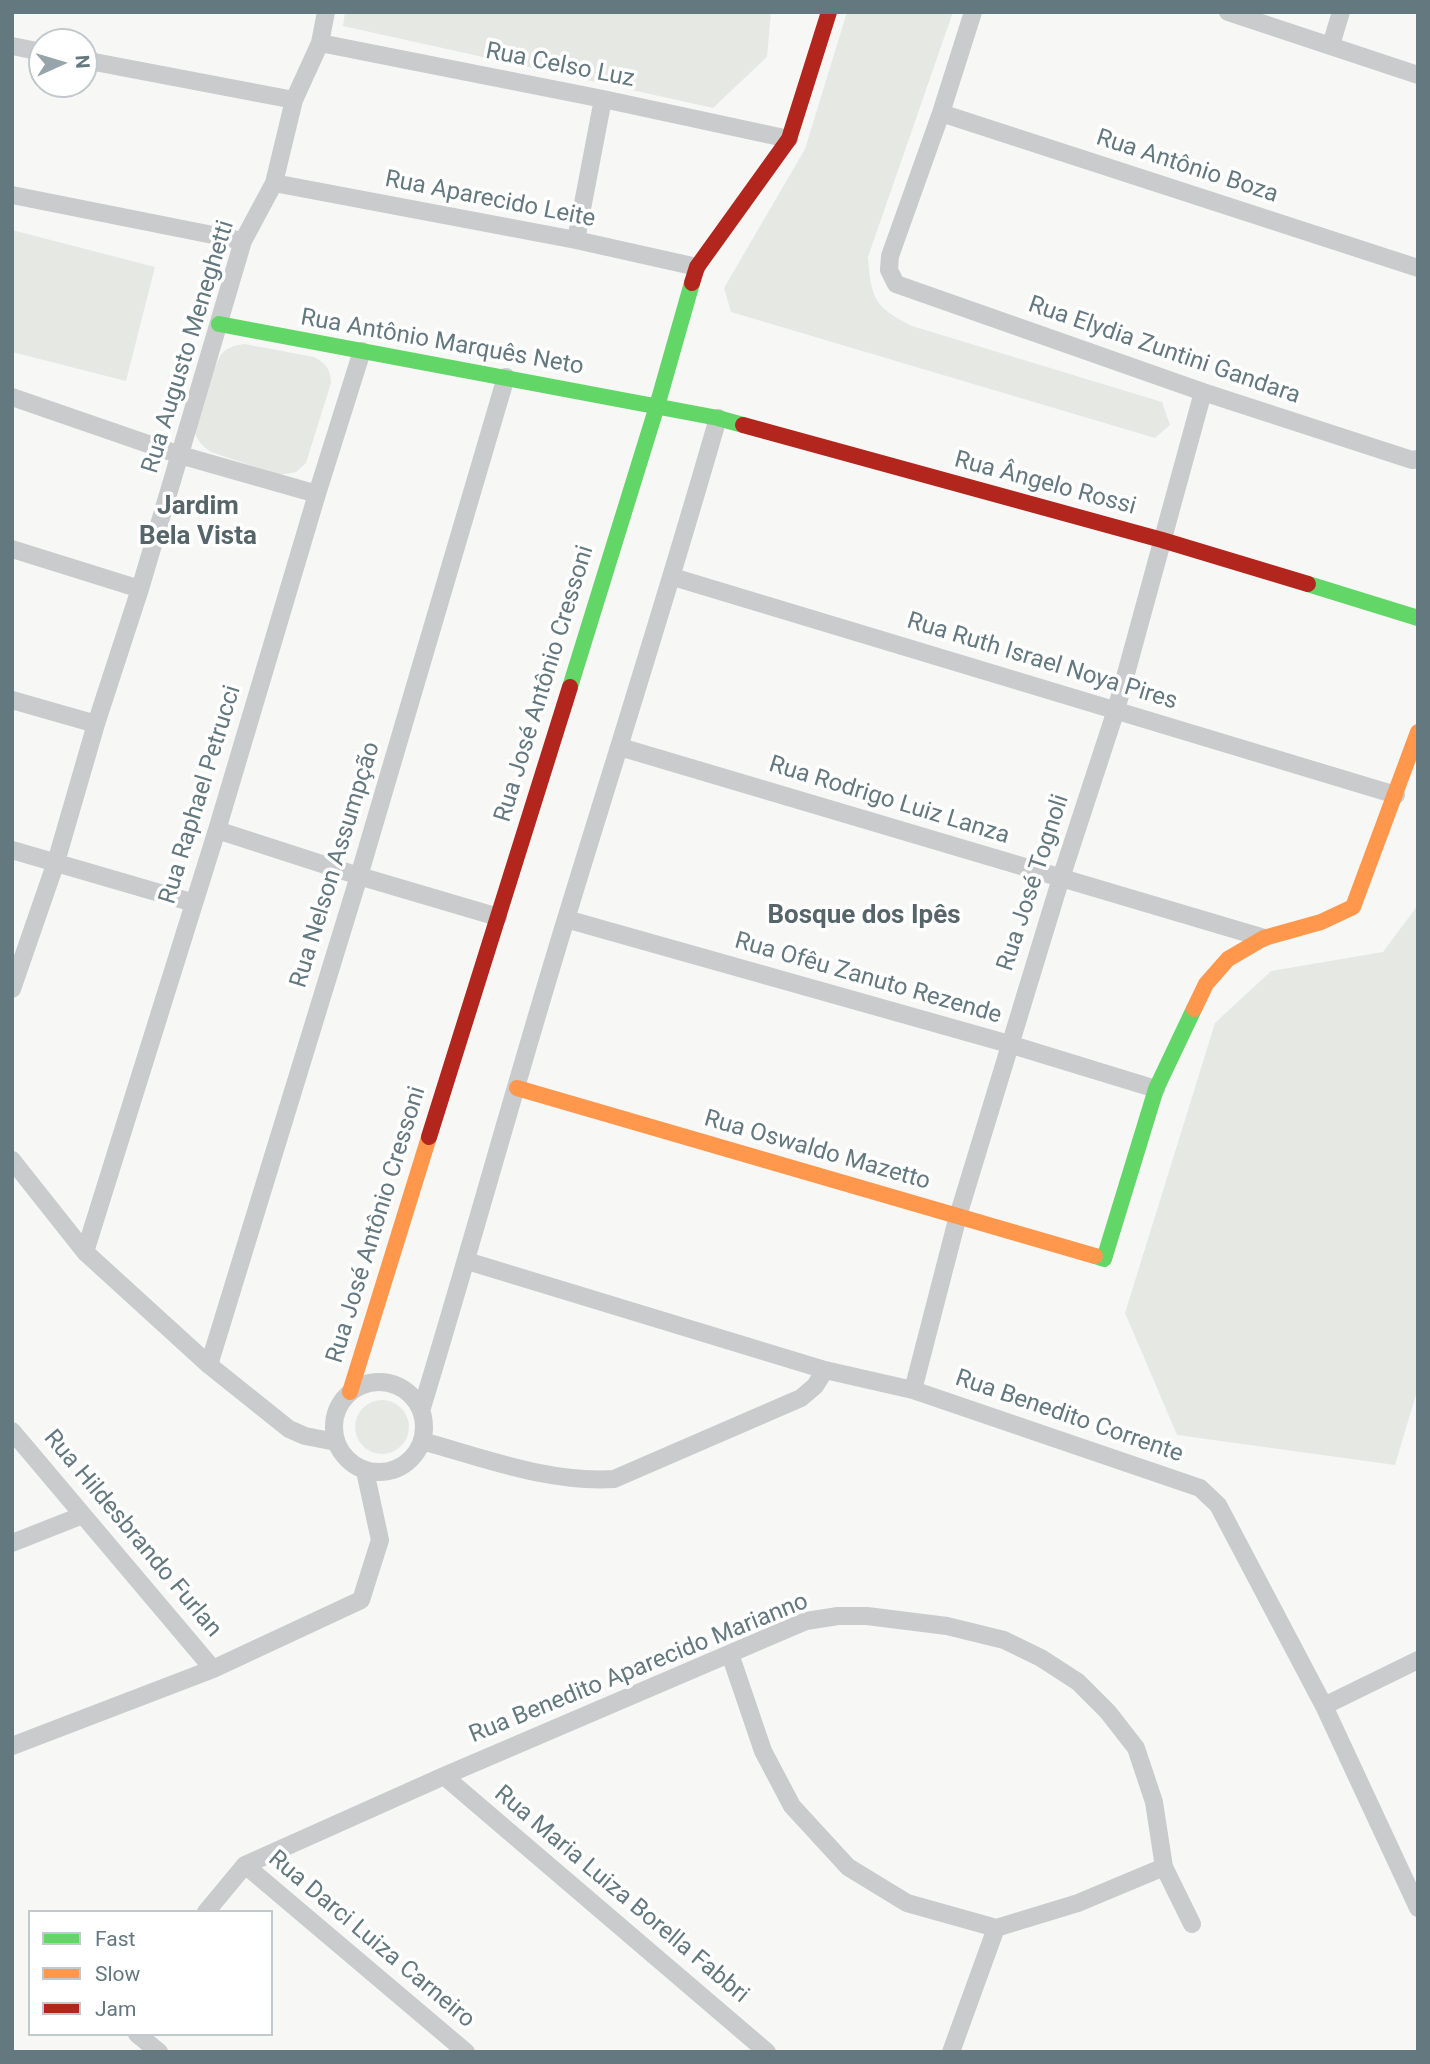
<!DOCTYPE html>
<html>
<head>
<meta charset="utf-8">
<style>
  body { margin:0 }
  #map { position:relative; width:1430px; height:2064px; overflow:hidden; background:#f7f7f6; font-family:Roboto,sans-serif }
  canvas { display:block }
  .frame { position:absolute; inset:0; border:14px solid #63787f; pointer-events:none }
  .legend { position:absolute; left:28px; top:1910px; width:245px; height:126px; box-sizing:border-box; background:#fff; border:2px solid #c1c9cc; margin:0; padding:9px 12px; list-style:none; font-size:21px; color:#63787f }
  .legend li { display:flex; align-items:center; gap:14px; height:35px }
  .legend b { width:35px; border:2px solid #c1c9cc }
  .north { position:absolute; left:28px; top:28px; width:70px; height:70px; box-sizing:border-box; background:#fff; border:2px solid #c1c9cc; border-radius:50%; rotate:86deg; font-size:19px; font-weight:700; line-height:28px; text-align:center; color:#63787f }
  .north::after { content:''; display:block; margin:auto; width:24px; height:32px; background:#97a4a9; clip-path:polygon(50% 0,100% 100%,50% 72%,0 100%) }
</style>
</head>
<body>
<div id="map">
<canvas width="1430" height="2064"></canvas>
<div class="frame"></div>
<ul class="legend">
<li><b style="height:9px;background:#63d668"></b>Fast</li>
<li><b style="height:9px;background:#ff974d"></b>Slow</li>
<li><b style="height:9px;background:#b3261e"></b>Jam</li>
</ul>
<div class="north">N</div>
</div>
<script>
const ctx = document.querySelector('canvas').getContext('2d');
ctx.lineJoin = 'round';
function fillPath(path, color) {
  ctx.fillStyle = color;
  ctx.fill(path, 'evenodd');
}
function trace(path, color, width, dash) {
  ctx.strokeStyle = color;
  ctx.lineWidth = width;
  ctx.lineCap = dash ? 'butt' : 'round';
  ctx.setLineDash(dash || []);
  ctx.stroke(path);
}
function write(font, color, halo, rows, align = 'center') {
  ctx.font = font + ' Roboto,sans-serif';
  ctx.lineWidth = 7;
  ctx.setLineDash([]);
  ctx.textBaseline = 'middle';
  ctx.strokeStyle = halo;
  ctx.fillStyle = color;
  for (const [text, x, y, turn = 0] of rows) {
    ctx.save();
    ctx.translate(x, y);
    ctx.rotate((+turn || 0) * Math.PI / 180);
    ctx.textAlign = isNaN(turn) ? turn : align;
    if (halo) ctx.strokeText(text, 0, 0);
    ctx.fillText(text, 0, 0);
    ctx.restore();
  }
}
const green = new Path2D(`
  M345,12H771L767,57L713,108L343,26Z
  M847,12H953L868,257C871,300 875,307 912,326L1162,402L1170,425L1155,438L731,312L724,288L805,149Z
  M12,230L155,267L126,381L12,352Z
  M245,344L314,357C326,363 331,370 331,383L306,463L296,472L279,475L211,452C202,446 194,438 194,426C195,416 215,363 221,355C227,347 236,345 245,344Z
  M1418,905V1388L1395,1465L1177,1435L1125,1313L1215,1023L1271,971L1383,952Z
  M355 1427a27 27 0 1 1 54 0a27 27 0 1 1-54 0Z`);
const street = new Path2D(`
  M973,12L941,113L890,256L889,270L896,284L1203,392L1412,460L1418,459
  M1228,12L1418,75
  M320,43L603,99L789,139
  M1331,45L1341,12
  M12,46L42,52
  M84,60L294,100
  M941,113L1418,268
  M274,183L576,240L697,267
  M12,195L243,241
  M576,240L603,99
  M12,397L180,455L317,494
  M12,549L140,589
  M673,577L1396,795
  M12,700L96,724
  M620,747L1264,938
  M217,830L359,876L498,917
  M12,850L194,903
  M566,919L1009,1044L1156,1089
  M12,989L56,862L96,724L140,589L243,241L274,183L294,100L320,43L326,12
  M12,1160L85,1252L209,1365L289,1429L305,1436L336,1442
  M85,1252L217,830L317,494L362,351
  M467,1261L825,1370L913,1390L1200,1488L1218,1505L1324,1706L1418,1908
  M209,1365L359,876L506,377
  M334 1427a45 45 0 1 1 90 0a45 45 0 1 1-90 0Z
  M913,1390L958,1216L1061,878L1116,710L1203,392
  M421,1411C471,1247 516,1082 566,919C617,752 670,586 718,418
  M12,1431L213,1669
  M422,1441C484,1458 548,1483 614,1479L801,1398L815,1386L825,1370
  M12,1543L83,1515
  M730,1654L763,1751L792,1806L848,1867L907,1903L996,1928L1078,1903L1164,1867
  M1324,1706L1418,1660
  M12,1746L213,1669L361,1600L380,1540L365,1471
  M444,1776L767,2052
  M245,1865L466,2052
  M206,1912L245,1865L444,1776L806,1621L838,1616H867L947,1626L1004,1640L1041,1658L1078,1682L1108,1712L1136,1748L1154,1802L1164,1867L1192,1924
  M137,2034L159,2052
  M951,2052L996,1928`);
const fast = new Path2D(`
  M219,324L718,418L743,425
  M1308,584L1418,618
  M570,687L657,406L692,283
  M1095,1256L1104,1259L1156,1089L1194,1009`);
const slow = new Path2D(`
  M1194,1009L1206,984L1228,959L1264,938L1321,922L1353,907L1418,732
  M517,1088L1095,1256
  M350,1392L429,1137`);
const jam = new Path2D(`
  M692,283L697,267L789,139L829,12
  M743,425L1162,540L1308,584
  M429,1137L570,687`);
const streetNames = [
  ["Rua Celso Luz",560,66,11],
  ["Rua Antônio Boza",1187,167,18],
  ["Rua Aparecido Leite",490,200,11],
  ["Rua Antônio Marquês Neto",442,343,10],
  ["Rua Augusto Meneghetti",189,347,-73],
  ["Rua Elydia Zuntini Gandara",1164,351,19],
  ["Rua Ângelo Rossi",1045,484,15],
  ["Rua Ruth Israel Noya Pires",1042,662,17],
  ["Rua José Antônio Cressoni",545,684,-73],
  ["Rua Raphael Petrucci",201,795,-73],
  ["Rua Rodrigo Luiz Lanza",889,801,17],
  ["Rua Nelson Assumpção",336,865,-73],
  ["Rua José Tognoli",1034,883,-72],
  ["Rua Ofêu Zanuto Rezende",868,979,16],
  ["Rua Oswaldo Mazetto",817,1151,16],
  ["Rua José Antônio Cressoni",377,1225,-73],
  ["Rua Benedito Corrente",1069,1417,19],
  ["Rua Hildesbrando Furlan",132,1534,50],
  ["Rua Benedito Aparecido Marianno",639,1669,-22],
  ["Rua Maria Luiza Borella Fabbri",621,1895,40],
  ["Rua Darci Luiza Carneiro",371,1940,40]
];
const neighbourhoodNames = [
  ["Jardim",198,507],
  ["Bela Vista",198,537],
  ["Bosque dos Ipês",864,916]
];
fillPath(green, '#e6e9e3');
trace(street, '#c9cbcc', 18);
trace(fast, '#63d668', 16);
trace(slow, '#ff974d', 16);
trace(jam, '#b3261e', 16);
write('24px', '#63787f', '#fff', streetNames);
write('bold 26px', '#55656a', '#fff', neighbourhoodNames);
</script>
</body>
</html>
